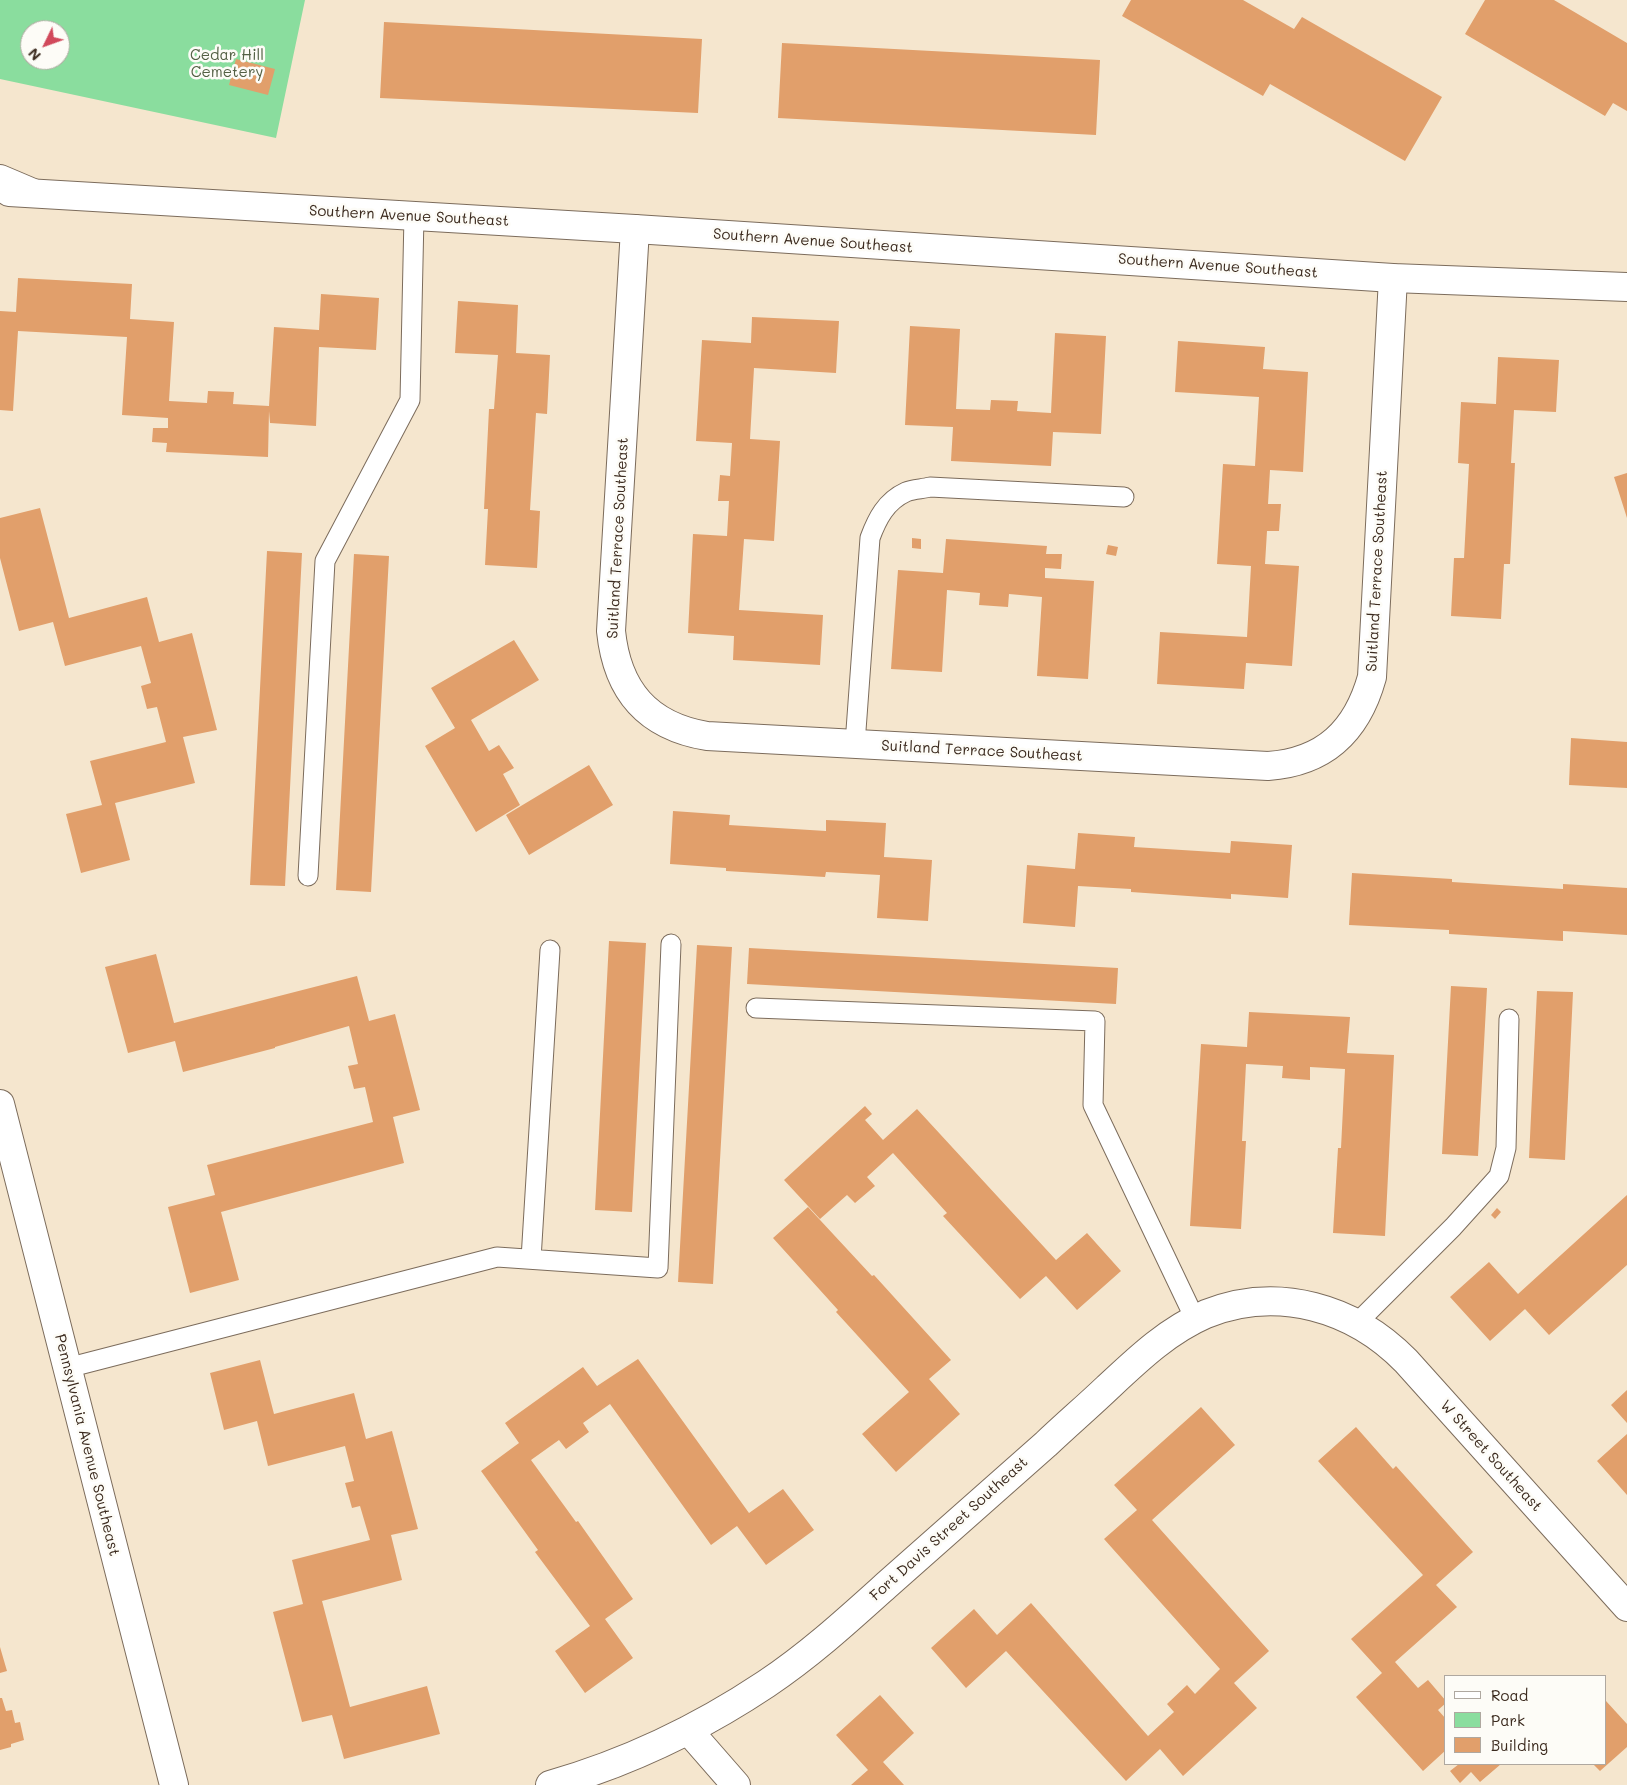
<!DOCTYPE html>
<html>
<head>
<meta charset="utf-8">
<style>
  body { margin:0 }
  #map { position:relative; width:1627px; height:1785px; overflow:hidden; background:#f5e6ce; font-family:Mali,sans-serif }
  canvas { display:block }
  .legend { position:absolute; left:1444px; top:1675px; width:162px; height:90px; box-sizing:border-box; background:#fdfcf7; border:1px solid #afa8a0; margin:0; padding:6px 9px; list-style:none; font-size:15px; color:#3b2a1e }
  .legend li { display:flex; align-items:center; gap:10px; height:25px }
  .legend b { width:25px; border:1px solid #afa8a0 }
  .north { position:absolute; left:20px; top:20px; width:50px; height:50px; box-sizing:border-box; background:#fdfcf7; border:1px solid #afa8a0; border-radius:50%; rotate:228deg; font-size:14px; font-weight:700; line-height:20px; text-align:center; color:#3b2a1e }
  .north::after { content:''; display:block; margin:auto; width:18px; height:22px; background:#d1495b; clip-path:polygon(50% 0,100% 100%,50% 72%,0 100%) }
</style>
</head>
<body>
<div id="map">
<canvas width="1627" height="1785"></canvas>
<ul class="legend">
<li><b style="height:6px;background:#fff"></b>Road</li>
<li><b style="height:14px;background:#8add9e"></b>Park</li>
<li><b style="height:14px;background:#e19f6b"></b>Building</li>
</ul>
<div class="north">N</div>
</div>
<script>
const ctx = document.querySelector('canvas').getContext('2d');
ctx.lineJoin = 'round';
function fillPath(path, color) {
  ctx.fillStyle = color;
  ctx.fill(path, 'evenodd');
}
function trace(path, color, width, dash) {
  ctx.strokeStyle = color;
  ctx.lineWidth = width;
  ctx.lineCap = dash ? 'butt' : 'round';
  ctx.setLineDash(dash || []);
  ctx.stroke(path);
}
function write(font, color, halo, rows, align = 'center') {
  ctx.font = font + ' Mali,sans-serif';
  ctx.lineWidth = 5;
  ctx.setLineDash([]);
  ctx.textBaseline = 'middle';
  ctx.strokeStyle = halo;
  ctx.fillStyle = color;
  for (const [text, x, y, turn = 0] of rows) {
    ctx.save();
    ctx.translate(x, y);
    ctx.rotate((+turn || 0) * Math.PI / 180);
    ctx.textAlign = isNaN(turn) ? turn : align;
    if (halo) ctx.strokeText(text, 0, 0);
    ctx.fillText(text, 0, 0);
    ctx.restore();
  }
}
const green = new Path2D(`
  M0,0H305L276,138L0,79ZM30,30H60V60H30Z`);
const building = new Path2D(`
  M1131,0H1243L1294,29L1302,17L1442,97L1405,161L1270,84L1263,96L1122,16Z
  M1485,0H1554L1627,43V111L1613,103L1605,116L1465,34Z
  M384,22L702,39L698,113L380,98Z
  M782,43L1100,60L1096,135L778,118Z
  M236,59L275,69L268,95L229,85Z
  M18,278L132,284L130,319L174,322L169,401L207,403L208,391L234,392L233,404L269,406L274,327L319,330L321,294L379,298L376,350L319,347L316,426L270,423L269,411L268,457L166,452L167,443L152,442L153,428H168V418L122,415L127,337L18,331L13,411L0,410V311L16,312Z
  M458,301L518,305L516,353L550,355L547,414L536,413L530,510L540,511L537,568L485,565L488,509H484L489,409H494L498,355L455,353Z
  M752,317L839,321L836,373L754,368L750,439L780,441L774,541L744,539L739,610L823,615L820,665L733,660L734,636L688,633L693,534L727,536L729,501H718L720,475L730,476L732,443L696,441L702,340L751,343Z
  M910,326L960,329L956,409L990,410L991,400L1018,401L1017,411L1051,413L1055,333L1106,336L1101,434L1053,432L1051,466L951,461L953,427L905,425Z
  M1178,341L1265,347L1263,369L1308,372L1303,472L1270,470L1268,504H1281L1279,531H1267L1265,564L1299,566L1292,666L1246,663L1244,689L1157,684L1160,632L1247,637L1251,566L1217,564L1223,464L1255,466L1259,397L1175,392Z
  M1498,357L1559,360L1556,412L1514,410L1511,463H1515L1510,564H1504L1501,619L1451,616L1454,558H1464L1469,464L1458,463L1461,402L1496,404Z
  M1627,473V518L1614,477Z
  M40,508L69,618L147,597L159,642L192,633L217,730L183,737L195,783L115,803L130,860L81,873L66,814L102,805L90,761L166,742L157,707L147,709L141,686L151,683L141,646L65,666L53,622L19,631L0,558V518Z
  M912,538L921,539V549L912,548Z
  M946,539L1047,546L1046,554H1062L1061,569L1045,568V578L1094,581L1088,679L1037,676L1042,597L1009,594L1008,607L979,605L980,593L947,590L942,672L891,669L898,570L943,573Z
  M1108,545L1118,547L1116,556L1106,554Z
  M267,551L302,553L285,886L250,885Z
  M354,554L389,556L371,892L336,890Z
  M514,640L539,680L471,720L489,751L499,745L514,768L503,774L520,805L476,832L425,746L455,728L431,688Z
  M1571,738L1627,742V788L1569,785Z
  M589,765L613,805L529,855L506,815Z
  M673,811L730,815L729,825L826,831V820L886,823L884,857L932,860L928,921L877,918L880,875L826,872L825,877L726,871V868L670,864Z
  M1078,833L1135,837L1134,847L1230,853L1231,841L1292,845L1288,898L1231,894V899L1131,892V889L1078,886L1075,927L1023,923L1027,865L1075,869Z
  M1352,873L1452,879V882L1563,889V884L1627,888V935L1563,931V941L1449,934V930L1349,925Z
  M609,941L646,943L632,1212L595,1210Z
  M697,945L732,947L713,1284L678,1282Z
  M749,948L1118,968L1116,1004L747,984Z
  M156,954L174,1023L357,976L369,1021L395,1014L420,1110L393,1117L404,1163L221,1212L239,1280L190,1293L168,1207L215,1195L207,1165L373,1122L365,1087L354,1089L348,1066L358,1064L349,1026L275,1047V1048L183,1072L175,1041L128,1053L105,967Z
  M1451,986L1487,988L1478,1156L1442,1154Z
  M1537,991L1573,992L1565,1160L1529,1158Z
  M1249,1012L1350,1017L1347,1053L1394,1055L1385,1236L1333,1233L1338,1148H1341L1345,1069L1310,1067V1080L1282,1078L1283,1066L1246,1064L1242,1141H1246L1241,1229L1190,1226L1201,1044L1247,1047Z
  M865,1106L872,1114L865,1120L883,1140L917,1109L1056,1260L1087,1233L1121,1271L1077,1310L1046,1276L1020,1299L943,1216L947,1213L893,1153L867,1177L875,1186L855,1203L847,1195L820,1219L784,1180Z
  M1627,1195V1265L1549,1335L1525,1309L1490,1341L1450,1297L1489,1262L1518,1294Z
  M808,1207L872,1276L874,1275L951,1360L929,1379L960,1414L896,1472L862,1434L909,1392L836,1312L838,1310L773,1238Z
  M1497,1208L1501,1212L1495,1219L1491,1215Z
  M638,1359L749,1513L783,1489L814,1530L766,1565L737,1526L711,1545L610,1404L583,1423L589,1432L566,1449L559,1440L531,1460L576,1522L578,1521L633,1599L605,1619L633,1658L585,1693L555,1651L590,1626L535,1552L538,1550L481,1471L519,1443L505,1423L583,1367L597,1386Z
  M260,1360L274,1414L354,1393L366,1439L392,1431L418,1529L391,1535L402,1580L322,1601L350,1707L427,1686L440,1734L344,1759L332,1715L302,1722L273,1612L303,1604L292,1560L370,1540L360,1506L352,1508L345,1483L354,1481L345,1446L268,1466L257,1421L224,1430L210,1373Z
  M1627,1390V1423L1611,1405Z
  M1201,1407L1235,1445L1152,1520L1269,1651L1234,1683L1257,1708L1183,1776L1160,1749L1126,1781L1006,1651L966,1688L931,1648L974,1609L997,1635L1031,1603L1148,1736L1174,1712L1167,1704L1187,1685L1195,1694L1220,1669L1104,1539L1137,1510L1114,1485Z
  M1356,1427L1393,1469L1396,1466L1473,1552L1436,1585L1457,1607L1395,1662L1418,1688L1428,1680L1446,1701V1703L1438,1710L1446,1719V1750L1423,1771L1356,1697L1382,1673L1351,1639L1423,1575L1318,1461Z
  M1627,1434V1495L1597,1461Z
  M0,1647L7,1671L0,1673Z
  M880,1695L914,1733L883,1762L904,1785H851L868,1770L836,1735Z
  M0,1698H2L6,1711L12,1710L15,1723L20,1722L24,1740L11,1744V1747L0,1750Z
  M1606,1701L1627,1724V1747L1600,1771L1593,1764H1606Z
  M1459,1764H1501L1480,1782L1471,1772L1460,1783L1450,1771Z`);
const service = new Path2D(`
  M855,744L870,538C877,519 886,501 906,492C913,489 923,489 930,487L1124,497
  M308,876L325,561L410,400L414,216
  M756,1008L1095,1021L1093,1105L1195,1319
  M531,1259L550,950
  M1357,1323L1453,1227L1499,1176L1506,1148L1509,1019
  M67,1368L497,1257L658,1268L671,944`);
const minor = new Path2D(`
  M635,229L611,631C617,690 647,726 707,736L1268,766C1325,762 1357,731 1372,677L1393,278
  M688,1730L736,1785
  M550,1785C627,1763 700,1728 766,1684C811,1654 850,1618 890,1582C942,1536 994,1490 1046,1444C1066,1425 1087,1407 1107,1388C1138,1359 1167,1331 1206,1314C1278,1285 1354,1308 1406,1361L1627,1607`);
const secondary = new Path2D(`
  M9,192L635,229L1393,278L1627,287`);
const trunk = new Path2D(`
  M0,179L33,193
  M0,1104L174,1785`);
const parkNames = [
  ["Cedar Hill",227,55],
  ["Cemetery",227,72]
];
const streetNames = [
  ["Southern Avenue Southeast",409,216,3],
  ["Southern Avenue Southeast",813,241,4],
  ["Southern Avenue Southeast",1218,266,4],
  ["Suitland Terrace Southeast",618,538,-87],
  ["Suitland Terrace Southeast",1377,571,-87],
  ["Suitland Terrace Southeast",982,751,3],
  ["Pennsylvania Avenue Southeast",87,1445,76],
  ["W Street Southeast",1491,1456,48],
  ["Fort Davis Street Southeast",949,1529,-42]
];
fillPath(green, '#8add9e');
fillPath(building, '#e19f6b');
trace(service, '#7c6c5c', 21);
trace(minor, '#7c6c5c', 30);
trace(secondary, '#7c6c5c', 30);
trace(trunk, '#7c6c5c', 30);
trace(service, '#fff', 19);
trace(minor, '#fff', 28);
trace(secondary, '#fff', 28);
trace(trunk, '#fff', 28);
write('15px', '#536044', '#fdfcf7', parkNames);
write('15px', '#3b2a1e', '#fdfcf7', streetNames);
</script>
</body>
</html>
